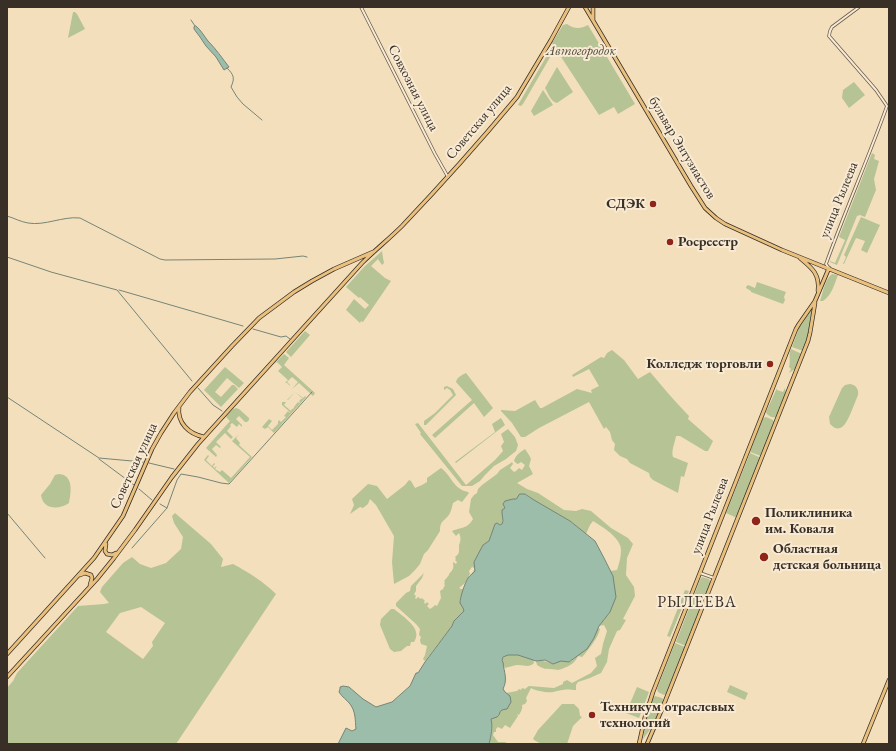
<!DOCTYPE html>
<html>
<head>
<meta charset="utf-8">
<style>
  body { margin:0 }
  #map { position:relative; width:896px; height:751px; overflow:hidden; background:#f4dfbc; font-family:"EB Garamond",serif }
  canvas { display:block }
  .frame { position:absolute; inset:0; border:8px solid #382f26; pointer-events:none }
</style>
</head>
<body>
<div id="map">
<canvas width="896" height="751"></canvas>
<div class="frame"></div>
</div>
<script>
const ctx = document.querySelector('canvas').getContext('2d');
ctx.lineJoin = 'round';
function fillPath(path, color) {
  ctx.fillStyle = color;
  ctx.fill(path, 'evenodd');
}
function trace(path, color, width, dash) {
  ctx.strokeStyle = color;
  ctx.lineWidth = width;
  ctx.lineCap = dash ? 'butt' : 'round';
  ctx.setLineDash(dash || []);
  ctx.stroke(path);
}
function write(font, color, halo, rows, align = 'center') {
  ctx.font = font + ' "EB Garamond",serif';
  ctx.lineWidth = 4;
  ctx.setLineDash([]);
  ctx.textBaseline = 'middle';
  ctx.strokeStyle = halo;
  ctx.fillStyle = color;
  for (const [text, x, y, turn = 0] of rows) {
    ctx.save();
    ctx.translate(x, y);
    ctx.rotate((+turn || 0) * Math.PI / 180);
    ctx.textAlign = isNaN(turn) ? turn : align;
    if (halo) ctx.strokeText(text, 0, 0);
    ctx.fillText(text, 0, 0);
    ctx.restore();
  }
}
const green = new Path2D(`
  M73,12H75L77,14L85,29L68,38Z
  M567,24C574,29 580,29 588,25L635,104L618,114L614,107L599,115L552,43L563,25Z
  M549,52L551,55L549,59L523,104L521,106L518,105Z
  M557,67L573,92L557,103C551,102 548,93 545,88Z
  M854,82L865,95L849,108L842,98L843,90Z
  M543,90L553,105L534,116L531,111Z
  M872,153L875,155L874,159L879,161L874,179L876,190L865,217L860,215L857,216L837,265L830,262V261L835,263L845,240L839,237Z
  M861,217L880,225L867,253L861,250L865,241L856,238L844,264H843L846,257L844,255Z
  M382,251L383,258L384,263L382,265L378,259L371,266L385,278L391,281L363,322L361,321L360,323L346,310L354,299L365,309L369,305L360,297L359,298L346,287L364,267Z
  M832,274L838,275C834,285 832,295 823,301H820C823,292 825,279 832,274Z
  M757,282L786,292L784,297L785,300L783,304L751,292V291L746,288V287L748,285L755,288Z
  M814,306L809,334L803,351L792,347L799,328Z
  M305,331L310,335L291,357L286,352Z
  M791,349L802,354L795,369L789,373L791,369L789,367C791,361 788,355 791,349Z
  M612,350L624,360L638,379L650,372C663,387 675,402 689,416L688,419L713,441L708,451H705L680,436H676C675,443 671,450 673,457L688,463L684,477L681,476L678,493L653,480L650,477L649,473L630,463L627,459L620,456L614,450L615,444L612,440L610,432L606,427L604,429L589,402L539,428L525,437H521L512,423L501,411V410L515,411L535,400L540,408H542L577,389L592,393L591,390L599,386L589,369L573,377L572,375L601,357L604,358L607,353Z
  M284,354L289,358L284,365L315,393L313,396L299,383L292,389L298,382L292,377L287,382L290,385L289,386V385L287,383H285L288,380L278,371L282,367L277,362L274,364Z
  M225,367L244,383L239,388L227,378L215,392L221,397L232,385H234L238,389L221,407L204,390Z
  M466,373L493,408L484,417L474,403L435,438L432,435L472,400L456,382C457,377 462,375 466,373Z
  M850,384C856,385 859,389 858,395C856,400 854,405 852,410C848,419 842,437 830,424L829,417L842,388L845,385Z
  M447,386L453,389L456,395L426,425H424V421L435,413L453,395L450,390L447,388L444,390V387Z
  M777,388V390L783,392L785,388L786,394L776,417C773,418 767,416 766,412Z
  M295,392L303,398L305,396L306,397L274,433L268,427L265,429L262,427L269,419L272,421L268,426L272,430L278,424V422L279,420L281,422L286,417L284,416L288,411L290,413V412L282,405V402H286L284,405L291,411V410L294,408V407L298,402L299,403L300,402L299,401L301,399H303L295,392L288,400H287Z
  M236,408L239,409L249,418V420L247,422H245L239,416L236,419L242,425V427L239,424L237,427L232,423L230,425L231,426L227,431L233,437L231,439L225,433L216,442L221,447L220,448L216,445L212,449L217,455L216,457L206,448L230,421L227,418L226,416L233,409Z
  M766,417L773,420L774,422L761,456L750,452L763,418Z
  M501,418L505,425L456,463L455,462L495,432L492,424Z
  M418,423L466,485L495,460L503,451L501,446L504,442L501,434L508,429L515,437L518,445L516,451L506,459L494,466L485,475L480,481L472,486H462L420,434L421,433L415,424Z
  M239,434L236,438L240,443L239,445L252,457L229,483L204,460L208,455L209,456L206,460L212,466L214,463L215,464L213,466L214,468L217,466L215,469L220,472L222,470L231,478L250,457L232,441Z
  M525,449L529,455L531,459L529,466L533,474L517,483L527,489L538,493L564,510L576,511L582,509L591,511L611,528L628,538L633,544L627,558L626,575L634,587L635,596L623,619L626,620L620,630L617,631L609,649L607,662L601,673L590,678L578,682L576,685V690C572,690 567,689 563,690C560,690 557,691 553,692C548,693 536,691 531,688L526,698L527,701L525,704L522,705C523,708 521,712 519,715L517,714L518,716L510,728L505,725L502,729L498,727L496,729V732H494L493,735L498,742H505L508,744H489C491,736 493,728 491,719L503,709L510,697L506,693L517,691L519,689L521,690L522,688L525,689L529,686L554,688L563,684V682L567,680L572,683L591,673L597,666L595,658L601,654L603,644L607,631L604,625L599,626L610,612L613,576L610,571L617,570C619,564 621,557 621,550C621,538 603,527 593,521L590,525L586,534L570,521L534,500L526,494L515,499L505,501L503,504L505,508C500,513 504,518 502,524L500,525L497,523L495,524L489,541L483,545L474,563L478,567L476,571L470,576L474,570V568L472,567L469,571L470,574L465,583L459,588L461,589H464L460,600L464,611L454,621L452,626L425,661L423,659L425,655L427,646L421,644L420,640L421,637L419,635L420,629L416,624L396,606V603L406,593L410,591L411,586L424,573L422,578L416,586V591L414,594L416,596L415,598L416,599L418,597L421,599L422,598L425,601L424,602L425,604L427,602L429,604L427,606L430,609L433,607L435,605L437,606L441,598L440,591L443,589L445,585L444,584L445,582L444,581L449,575V574C453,570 454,568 453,563V562L456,564L457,562L455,560L456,559L455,557C460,554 459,551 459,545C461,541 461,537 459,533L456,536L452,531C462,527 467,529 473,519L469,512L471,499L474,495L477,493L478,489L482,485L497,474L500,470L511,463L512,462L513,464L510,468L514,472L516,471L519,468L522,470L525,465L521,462L518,464L516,463L514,461C515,456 520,452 525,449Z
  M750,453L761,458L737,518L726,513Z
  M441,468C452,476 453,489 468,492L469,493L462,502L458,500L453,503C452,507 451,513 448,516C443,522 440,521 440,531L428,550L424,554L420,564L415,570L409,576L394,584L392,562L394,536L376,505L370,499L368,504L363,508L360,507L350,514L354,505L352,499L368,484L377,486L387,499L405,485L409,480L411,481L415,488L422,485L427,482V478Z
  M59,474C74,475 71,493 69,503C59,510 43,510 41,495L50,484L55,475Z
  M175,513L211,544L223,559L221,567L233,564C248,572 264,582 276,594L176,744H7V688L13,681L17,673L78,606L104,604L109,603L100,592L102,587L123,563L132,557L140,564L151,568L166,563L181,549L183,537L174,523L172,516ZM141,607L165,623L152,642L153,646L143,659L106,632L120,613Z
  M702,577L709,579L711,583L686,646L676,642L700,580Z
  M685,590L689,591L670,637L667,636Z
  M391,609H394C400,614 415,624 416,632C417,635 416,639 414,642H411L410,646H407L401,651L394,652L390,649L380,625L381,619Z
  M596,627L600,629C598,638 590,647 584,655L582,657L578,656C575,664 566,668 558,670C550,668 545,671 537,665L536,661C543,660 547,662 553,664C558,660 564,660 570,662L573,660Z
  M675,643L685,647L666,694L664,695L658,692L657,689Z
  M508,654H516L533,659L534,663C529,668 525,665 518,665C514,665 510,667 505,668C501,661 501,658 508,654Z
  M730,685L748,693L745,700L727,692Z
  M637,687L649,692L639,718L626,713Z
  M655,696L662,698L664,701L652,727L643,739L647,716L653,698Z
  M562,704H574L579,709L580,716L582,717L573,726L567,744C555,744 542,747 533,739L538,730Z`);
const water = new Path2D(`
  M196,26C201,30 204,36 208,41C216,49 222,58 229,67L224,70L216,57L206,46L200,37L194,29V27Z
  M520,494H525L534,500L570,521L595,541L604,558L613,576L616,597L610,612L599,626L594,638L587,649L569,662L561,661L553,664L545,660L536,661L518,655H508L503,657L502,661L503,662C504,673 508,679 503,689L505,692L510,696L511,702L507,709C497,710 502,713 497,717C495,718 493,718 491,719C493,727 491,736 489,744H338L346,728L352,731L356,729C355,720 356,712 350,704C347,700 342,697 339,692L340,689V687L343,686L349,687L363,699L376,707L392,702L410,686L416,673H418L425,662L452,626L454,621L464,611L463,608L460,603C460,597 465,583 468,578C470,575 474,573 475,571L474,562L483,545L489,541L495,524L497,523L500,525L502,524L503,521L502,513V510L505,508L503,504L505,501L513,499H516Z`);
const stream = new Path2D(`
  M191,20L195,26
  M227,68C234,75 235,78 231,87L237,97L243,104L262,120
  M7,216C14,218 21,222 28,223C45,226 63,216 80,218L160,259L165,260L275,259L303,256L307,257
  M7,257L51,272L117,290L192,381
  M119,290L243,326
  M253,329L281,337L286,336L290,339
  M198,388L213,405L222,411
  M7,397L99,458L143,462
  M99,459L134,485
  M149,463L174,469
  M139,489L152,500
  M167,508L177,480L181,474L198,477L221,483L229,484L312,392
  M7,513L45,558
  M132,548L167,508L160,504`);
const minor = new Path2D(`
  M361,7L435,154L448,177
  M829,268L826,264C845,211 868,159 887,106L876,90L829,36L830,31L832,27L859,7
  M700,573L714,578`);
const major = new Path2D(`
  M585,7L691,186L705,208L716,218L725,224L782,250L889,293
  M593,7V20
  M800,258C812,268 820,274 818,291
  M179,407C177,423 189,434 204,437
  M106,544L105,551L107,554L112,555L116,553
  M80,575L85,573L91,575L92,578L90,585
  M7,654L94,558L123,516L152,449L161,433L174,413L190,392L232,346L259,318L294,292L312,281L334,269L373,252
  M7,677L97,579L114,558L135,530L172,477L198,444L362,263C375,250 389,239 402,226C440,186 477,145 512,103L517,97L551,40L569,7
  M639,744L645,717L653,692L796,329L799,324L815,301L829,268
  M647,744L662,709L808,341L810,333L815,303
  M863,744L889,680`);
const markers = [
  [653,204,4,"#8f2418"],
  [670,242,4,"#8f2418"],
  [770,364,4,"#8f2418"],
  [756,521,5,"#8f2418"],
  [764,557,5,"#8f2418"],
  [592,715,4,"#8f2418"]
];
const parkNames = [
  ["Автогородок",581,51]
];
const streetNames = [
  ["Совхозная улица",413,88,63],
  ["Советская улица",479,122,-50],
  ["бульвар Энтузиастов",682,148,59],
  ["улица Рылеева",839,200,-68],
  ["Советская улица",134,466,-65],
  ["улица Рылеева",710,516,-69]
];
const poiNames = [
  ["СДЭК",645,204,"right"],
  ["Росреестр",678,242],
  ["Колледж торговли",762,364,"right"],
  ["Поликлиника",765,513],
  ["им. Коваля",765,529],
  ["Областная",773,549],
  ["детская больница",773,565],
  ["Техникум отраслевых",600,707],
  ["технологий",600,723]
];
const quarterNames = [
  ["РЫЛЕЕВА",697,603]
];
fillPath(green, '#b5c395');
fillPath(water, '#9dbdab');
trace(water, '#758476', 1);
trace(stream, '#758476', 1);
trace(minor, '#675b4c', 3.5);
trace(major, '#382f26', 4.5);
trace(minor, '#f8ead3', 2);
trace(major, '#eac07e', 3);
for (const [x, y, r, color] of markers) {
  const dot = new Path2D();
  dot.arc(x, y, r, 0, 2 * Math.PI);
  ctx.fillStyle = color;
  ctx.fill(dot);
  trace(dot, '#f8ead3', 1.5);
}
write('italic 14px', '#514d3c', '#f8ead3', parkNames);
write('14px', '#382f26', '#f8ead3', streetNames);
write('bold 14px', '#382f26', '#f8ead3', poiNames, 'left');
ctx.letterSpacing = '1px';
write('16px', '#382f26', '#f8ead3', quarterNames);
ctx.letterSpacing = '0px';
</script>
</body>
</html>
